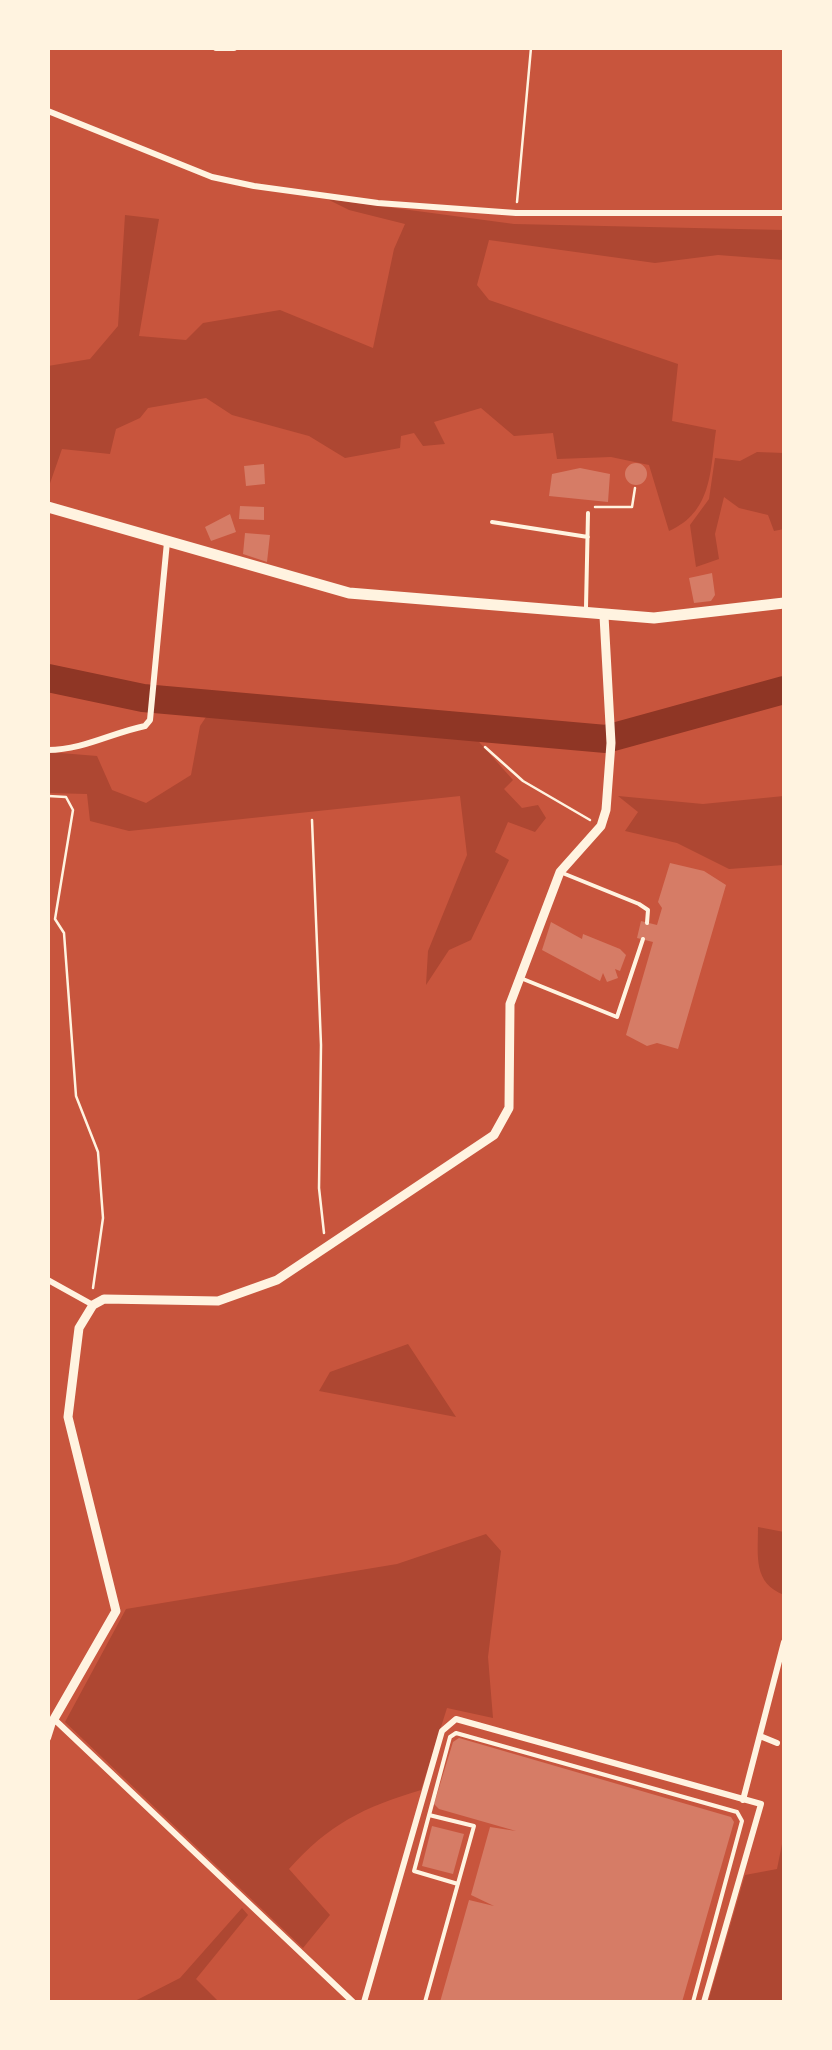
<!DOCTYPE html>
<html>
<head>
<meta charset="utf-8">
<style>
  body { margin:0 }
  #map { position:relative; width:832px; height:2050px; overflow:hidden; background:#c8553d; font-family:Overpass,sans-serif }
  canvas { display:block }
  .frame { position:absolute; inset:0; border:50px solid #fff3e0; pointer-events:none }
</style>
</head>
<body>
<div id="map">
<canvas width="832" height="2050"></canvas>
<div class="frame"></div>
</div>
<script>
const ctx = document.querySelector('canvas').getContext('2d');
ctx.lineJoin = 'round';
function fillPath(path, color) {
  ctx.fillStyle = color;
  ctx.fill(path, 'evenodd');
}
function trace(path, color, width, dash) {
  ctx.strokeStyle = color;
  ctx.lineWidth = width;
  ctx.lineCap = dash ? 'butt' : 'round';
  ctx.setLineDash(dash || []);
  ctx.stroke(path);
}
const green = new Path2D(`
  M327,199L514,224L784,230V260L718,255L655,263L489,240L477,285L489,300L678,364L672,421L716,430C710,472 712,512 669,531L649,465L611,457L557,459L553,433L514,436L481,408L434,422L445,444L423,446L414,433L401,436L400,448L345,458L309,436L232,415L206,398L148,408L140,418L116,429L110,454L62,449L48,489V366L90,359L118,326L125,215L159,219L139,336L186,340L203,323L280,310L373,348L394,249L405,224L349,210Z
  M757,452L784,453V529L774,531L768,515L739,508L724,497L715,534L719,559L696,567L690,525L709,499L715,458L740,461Z
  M212,708L472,734L513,780L504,789L522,808L538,805L546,818L535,832L508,822L495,852L509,860L471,940L449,950L426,985L428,951L467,855L460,796L129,831L90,821L87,794L48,793V752L97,756L112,790L146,803L191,775L200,726Z
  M618,796L703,804L784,796V865L729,869L677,843L625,831L638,812Z
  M408,1344L456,1417L319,1391L330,1372Z
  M758,1527L784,1532V1595C753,1583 758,1557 758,1527Z
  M486,1534L501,1551L488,1657L493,1718L447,1708L421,1790C364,1807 329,1824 289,1869L330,1915L303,1948L65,1722L126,1609L397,1564Z
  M784,1834V2002H708L745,1875L777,1869Z
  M242,1908L248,1915L196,1979L219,2002H133L180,1978Z`);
const river = new Path2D(`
  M48,678L143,698L606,739L784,690`);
const building = new Path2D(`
  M625 474a11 11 0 1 1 22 0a11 11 0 1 1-22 0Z
  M264,464L265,484L246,486L244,466Z
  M580,468L610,474L608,502L549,496L552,474Z
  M240,506L264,507V520L239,519Z
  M230,514L236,532L211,541L205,527Z
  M245,533L270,535L267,562L243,554Z
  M712,573L715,595L711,601L694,603L689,578Z
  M670,863L704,871L726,885L678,1049L657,1043L647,1046L626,1035L653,942L637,938L641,921L657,925L662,908L658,902Z
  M551,922L582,939L583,934L620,949L626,955L620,971L615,969L618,978L607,982L603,973L600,981L542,950Z
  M459,1738L731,1817L734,1822L682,2002H440L469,1900L494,1906L471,1895L490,1827L516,1831L439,1809L434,1804L453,1742Z
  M432,1826L464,1834L453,1874L422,1866Z`);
const path = new Path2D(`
  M517,202L531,48
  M595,507H632L635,488
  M485,747L523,781L590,820
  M48,796L66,797L73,810L55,919L64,933L76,1096L98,1152L103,1218L93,1288
  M312,820L321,1045L319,1188L324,1233`);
const service = new Path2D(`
  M492,522L588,537
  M586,607L588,513
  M560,872L639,904L648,910L647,923
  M523,979L617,1017L643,939
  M458,1884L414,1871L450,1737L456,1733L737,1812L742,1821L693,2002
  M425,2002L474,1826L429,1815`);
const minor = new Path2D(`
  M216,48H234
  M48,111L212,177L254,186L378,203L516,213H784
  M48,750C83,750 111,733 145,726L150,720L167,542
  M48,1280L93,1305
  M760,1736L777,1743
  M48,1738L54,1719L353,2002
  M743,1800L784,1642
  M364,2002L442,1731L456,1719L761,1804L704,2002`);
const tertiary = new Path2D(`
  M54,1719L116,1611L68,1417L79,1328L93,1305L104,1299L218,1301L277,1280L494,1135L509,1108L510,1004L560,872L601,826L606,810L611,743L604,616`);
const primary = new Path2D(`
  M48,507L349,593L654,618L784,603`);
fillPath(green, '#ae4732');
trace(river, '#8f3625', 28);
fillPath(building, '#d67c66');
trace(path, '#fff3e0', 2.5);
trace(service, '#fff3e0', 4);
trace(minor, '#fff3e0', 6);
trace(tertiary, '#fff3e0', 9);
trace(primary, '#fff3e0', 11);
</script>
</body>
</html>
